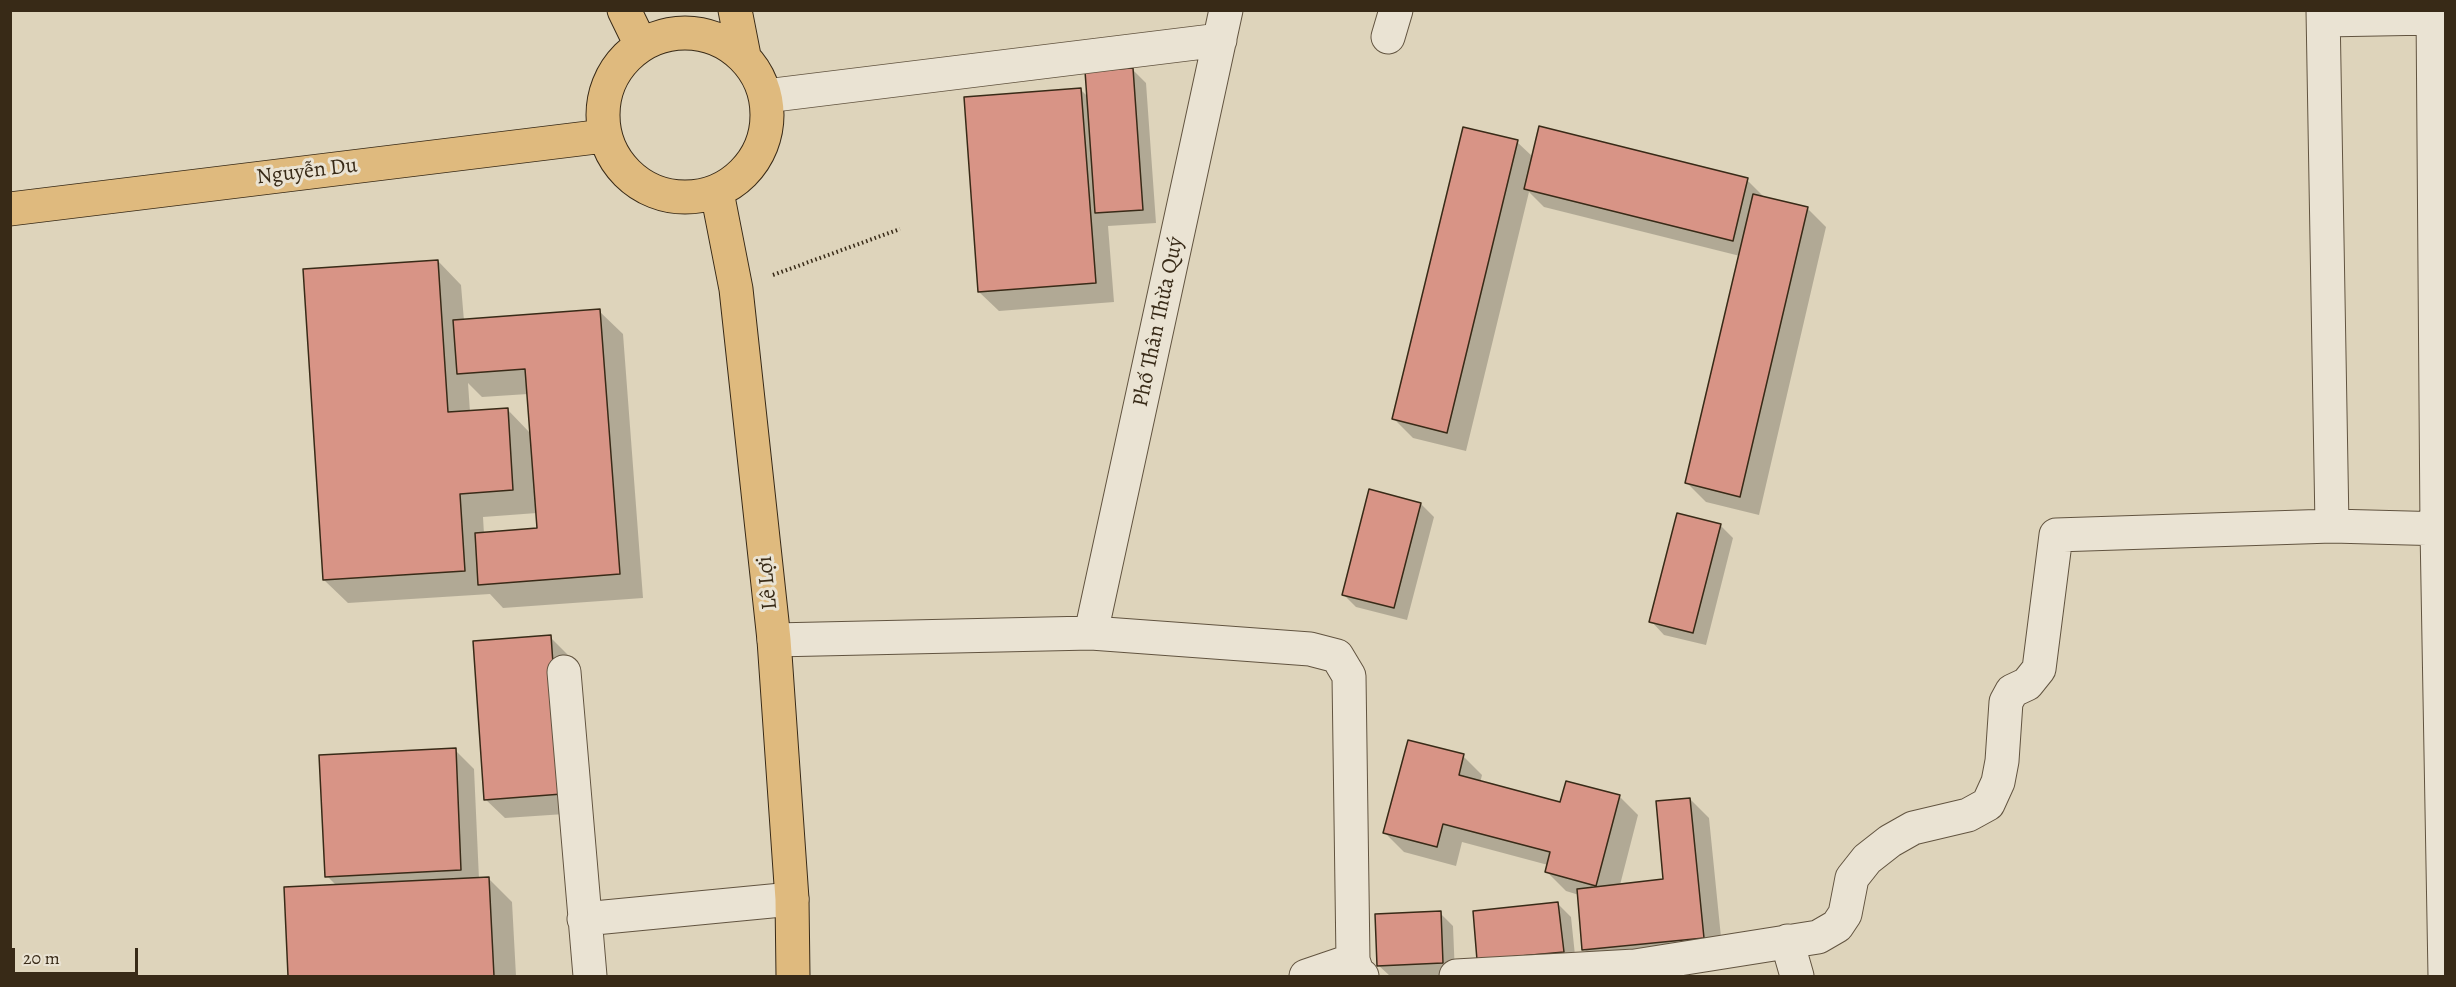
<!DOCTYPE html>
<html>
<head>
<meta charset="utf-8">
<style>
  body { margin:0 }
  #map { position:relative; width:2456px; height:987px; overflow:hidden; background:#ded4bb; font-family:Alegreya,serif }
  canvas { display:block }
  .frame { position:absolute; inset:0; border:12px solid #382a17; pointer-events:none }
  .scale { position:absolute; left:12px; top:948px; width:126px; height:27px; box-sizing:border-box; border:3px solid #382a17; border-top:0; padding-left:8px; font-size:18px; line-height:21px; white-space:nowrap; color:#382a17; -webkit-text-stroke:4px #eae3d3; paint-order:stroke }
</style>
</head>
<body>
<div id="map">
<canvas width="2456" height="987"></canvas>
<div class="frame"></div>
<div class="scale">20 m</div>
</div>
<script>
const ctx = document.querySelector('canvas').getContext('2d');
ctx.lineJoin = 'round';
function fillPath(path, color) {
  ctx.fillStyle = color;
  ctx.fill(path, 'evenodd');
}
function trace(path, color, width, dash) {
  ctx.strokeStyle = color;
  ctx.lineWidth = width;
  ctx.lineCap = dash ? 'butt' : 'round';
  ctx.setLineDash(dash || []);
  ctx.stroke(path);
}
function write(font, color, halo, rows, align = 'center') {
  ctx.font = font + ' Alegreya,serif';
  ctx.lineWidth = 6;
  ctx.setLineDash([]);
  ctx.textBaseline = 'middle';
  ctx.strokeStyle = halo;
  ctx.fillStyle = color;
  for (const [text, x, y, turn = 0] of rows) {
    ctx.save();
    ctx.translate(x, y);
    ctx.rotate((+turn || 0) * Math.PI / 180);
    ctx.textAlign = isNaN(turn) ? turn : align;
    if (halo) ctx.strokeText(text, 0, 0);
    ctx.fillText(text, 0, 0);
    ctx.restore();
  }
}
const shadow = new Path2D(`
  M1133,70L1146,83L1156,223L1108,226L1114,302L999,311L979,292L1080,89L1088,97Z
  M1517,142L1533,157L1747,180L1766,199L1807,208L1826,227L1759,515L1706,502L1687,483L1740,256L1544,207L1529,192L1466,451L1413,438L1394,419Z
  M438,261L461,285L464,321L599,311L623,334L643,598L503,608L490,594L348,603L324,580ZM468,383L482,397L528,394L531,434L507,409L470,412ZM537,513L538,529L484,534L483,517Z
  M1421,504L1434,517L1407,620L1356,607L1343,594Z
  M1720,525L1733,538L1706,645L1664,635L1651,621Z
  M550,637L569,656L580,813L505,818L485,799Z
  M455,750L474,769L479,879L488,878L512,902L516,976H289L285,889L337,886L327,876Z
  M1463,756L1482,775L1480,783L1561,804L1619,796L1638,815L1620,885L1665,881L1690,799L1709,818L1723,957L1603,968L1584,949L1579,895L1566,891L1547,872L1548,865L1462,842L1456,866L1404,852L1385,833Z
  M1558,904L1571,917L1576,965L1492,973Z
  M1440,913L1453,926L1455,975L1390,976L1378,965Z`);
const building = new Path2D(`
  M1133,68L1143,210L1095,213L1085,71Z
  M1081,88L1096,283L978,292L964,97Z
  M1539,126L1748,178L1733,241L1524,189Z
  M1463,127L1518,140L1447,433L1392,419Z
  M1753,194L1808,207L1740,497L1685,483Z
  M438,260L448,412L508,408L513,490L460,494L465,571L323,580L303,269Z
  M600,309L620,574L478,585L475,533L537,528L525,369L457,374L453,320Z
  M1369,489L1421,503L1394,608L1342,595Z
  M1677,513L1721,524L1693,633L1649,622Z
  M551,635L562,794L484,800L473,641Z
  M1408,740L1464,754L1459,775L1560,802L1566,781L1620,795L1596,886L1545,872L1550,852L1443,824L1437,847L1383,833Z
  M456,748L461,870L325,877L319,755Z
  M1690,798L1704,938L1582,950L1577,889L1663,879L1656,801Z
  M489,877L494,976H288L284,887Z
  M1558,902L1564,952L1477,960L1473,911Z
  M1441,911L1443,963L1377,966L1375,914Z`);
const path = new Path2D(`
  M773,275L900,229`);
const minor = new Path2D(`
  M2323,10L2332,526
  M2433,10L2437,529L2445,976
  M2324,20L2433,18
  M1388,37L1396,10
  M766,96L1220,40
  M1091,633L1226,10
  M774,640L1091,633L1310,649L1337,656L1349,676L1353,960L1358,975L1362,976
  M564,672L590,976
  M584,919L792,899
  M1787,941L1797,976
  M1306,976L1353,960
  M1456,976L1635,966L1818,937L1837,926L1845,914L1852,878L1867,859L1890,841L1913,828L1968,815L1988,804L1998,782L2002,761L2006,702L2012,691L2027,684L2039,669L2056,535L2332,526L2446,529`);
const major = new Path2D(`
  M624,10L641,45
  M735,10L744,56
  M603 115a82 82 0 1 1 164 0a82 82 0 1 1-164 0Z
  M717,192L736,289L774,640L792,899L793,976
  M10,209L604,136`);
const streetNames = [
  ["Nguyễn Du",307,172,-7],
  ["Phố Thân Thừa Quý",1159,322,-78],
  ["Lê Lợi",768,583,-96]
];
fillPath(shadow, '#0003');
fillPath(building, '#d89486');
trace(building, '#382a17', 1.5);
trace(minor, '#625440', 35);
trace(major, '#382a17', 35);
trace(path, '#382a17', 4, [1.5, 3]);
trace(minor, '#eae3d3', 33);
trace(major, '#dfba7e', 33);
write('22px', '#382a17', '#eae3d3', streetNames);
</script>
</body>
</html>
